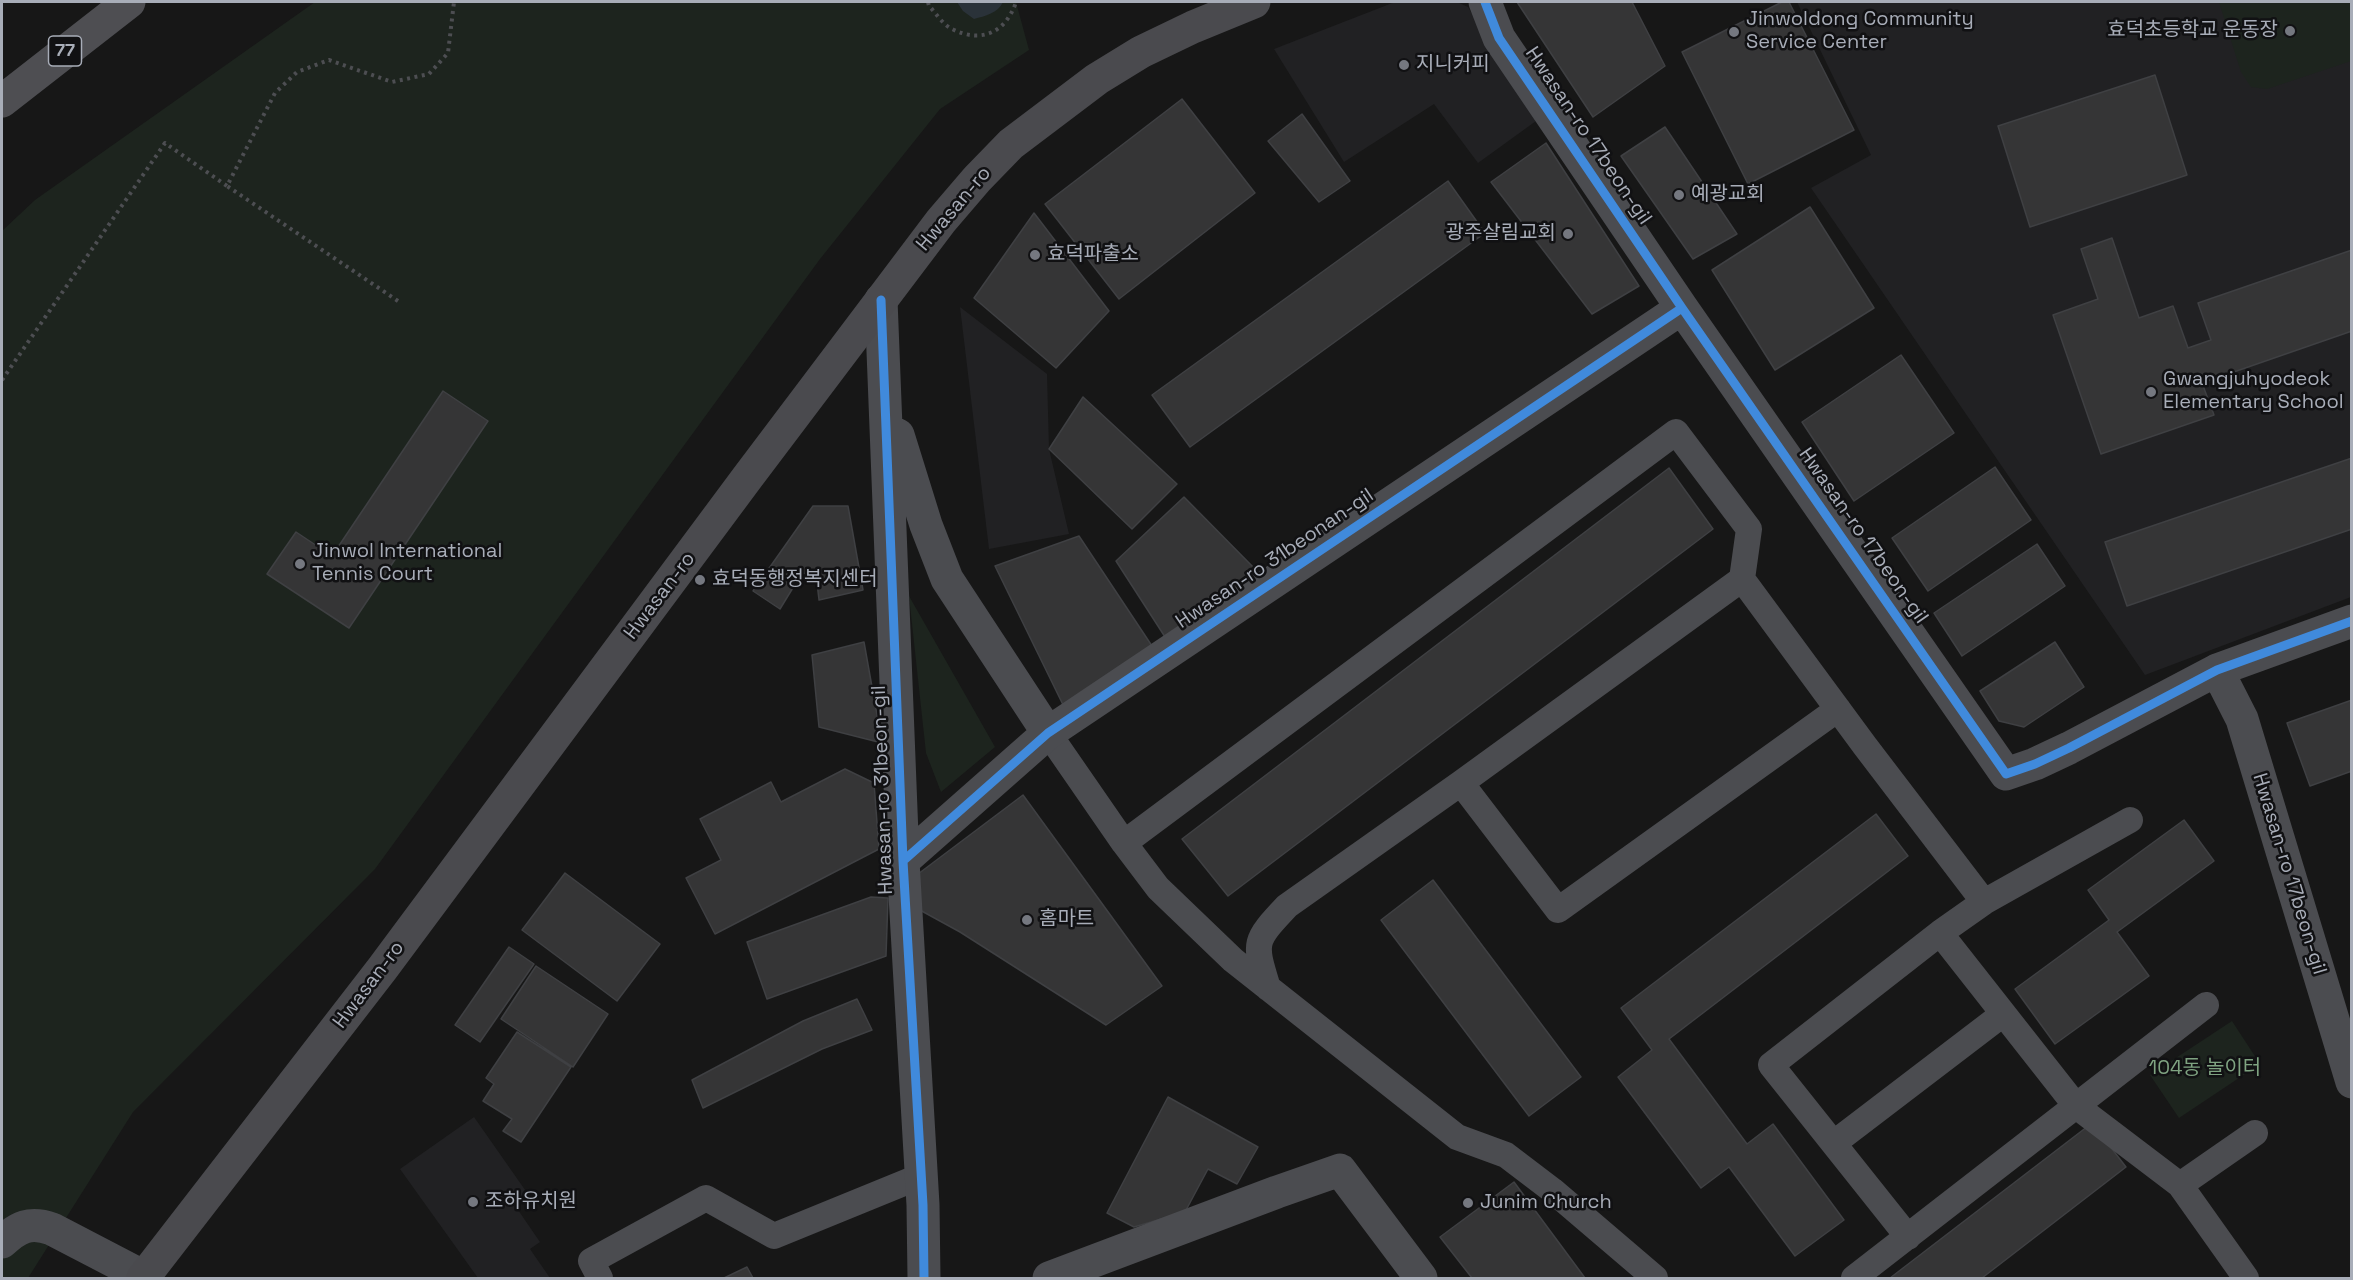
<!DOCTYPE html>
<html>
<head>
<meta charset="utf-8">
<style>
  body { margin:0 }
  #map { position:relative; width:2353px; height:1280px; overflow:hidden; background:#171717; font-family:"Space Grotesk",sans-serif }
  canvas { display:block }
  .frame { position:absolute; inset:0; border:3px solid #a8adb8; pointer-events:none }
</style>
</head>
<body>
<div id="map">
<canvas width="2353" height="1280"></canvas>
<div class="frame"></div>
</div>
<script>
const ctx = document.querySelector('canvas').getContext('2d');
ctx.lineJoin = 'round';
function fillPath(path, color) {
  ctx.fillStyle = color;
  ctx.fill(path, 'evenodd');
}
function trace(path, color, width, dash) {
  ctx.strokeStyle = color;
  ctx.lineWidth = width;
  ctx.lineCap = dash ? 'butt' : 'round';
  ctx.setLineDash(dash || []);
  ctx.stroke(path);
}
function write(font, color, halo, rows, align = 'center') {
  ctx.font = font + ' "Space Grotesk","Noto Sans KR",sans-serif';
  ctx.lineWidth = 5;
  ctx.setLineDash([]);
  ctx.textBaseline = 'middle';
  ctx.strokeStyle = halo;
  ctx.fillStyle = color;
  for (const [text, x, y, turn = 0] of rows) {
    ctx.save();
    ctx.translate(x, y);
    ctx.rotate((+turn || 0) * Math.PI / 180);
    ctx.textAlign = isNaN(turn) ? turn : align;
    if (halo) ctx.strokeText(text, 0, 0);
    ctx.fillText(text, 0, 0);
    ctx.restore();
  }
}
const built = new Path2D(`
  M1395,2H1457L1468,7L1536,121L1478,163L1434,104L1344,162L1274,49Z
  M1797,2H2351V597L2145,675L1811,188L1871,155Z
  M960,307L1047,374L1049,449L1069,534L989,549Z
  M474,1117L530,1197L516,1207L540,1242L530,1249L550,1278H478L400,1169Z`);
const green = new Path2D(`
  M315,2H1016L1029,50L940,109L820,259L375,869L133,1112L28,1278H2V231L35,200Z
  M2219,2H2351V61L2267,89L2251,87L2241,72Z
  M909,596L995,747L941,792L926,753Z
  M2232,1021L2260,1064L2179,1118L2150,1075Z`);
const water = new Path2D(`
  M957,2H1003C998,13 985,16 974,19L963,11Z`);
const building = new Path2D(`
  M1517,2H1632L1665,66L1593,117Z
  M1782,2H1789L1854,130L1748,184L1682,52Z
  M2155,75L2187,175L2030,227L1998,126Z
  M1182,99L1255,193L1119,299L1045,204Z
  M1302,114L1350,181L1319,202L1268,141Z
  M1665,127L1737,234L1693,259L1621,156Z
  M1546,143L1639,286L1592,314L1491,182Z
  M1448,181L1485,233L1190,447L1152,395Z
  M1810,207L1874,308L1775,370L1712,270Z
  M1034,213L1109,311L1056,368L974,298Z
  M2112,238L2139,318L2173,306L2188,348L2211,340L2198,303L2352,250V331L2202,383L2214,415L2101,454L2053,315L2098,299L2081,249Z
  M1901,355L1954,433L1854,501L1802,422Z
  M443,391L488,421L349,628L267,574L296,532L332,556Z
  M1083,397L1177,484L1132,529L1049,449Z
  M2352,458V529L2127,606L2105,542Z
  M1995,467L2031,520L1928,591L1892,538Z
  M1669,468L1713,529L1228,896L1182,839Z
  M1184,497L1258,572L1167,640L1116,561Z
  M813,506H848L863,590L819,600L816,574L802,573L780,609L753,591Z
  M1079,536L1158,655L1069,717L995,566Z
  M2037,544L2065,586L1962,656L1934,613Z
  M864,642L882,743L819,727L812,655Z
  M2055,642L2084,687L2024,727L1999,721L1980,691Z
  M2352,700V771L2310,786L2287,723Z
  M845,769L874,783L879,849L715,934L686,878L721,860L700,819L771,782L781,802Z
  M1023,795L1162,986L1106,1025L960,932L918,909V874Z
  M1876,814L1908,856L1669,1039L1747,1144L1773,1124L1844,1220L1795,1256L1729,1167L1701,1188L1618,1077L1652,1050L1621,1008Z
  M2184,820L2214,861L2117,932L2149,976L2055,1044L2015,989L2109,920L2088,890Z
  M565,873L660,944L617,1001L522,930Z
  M1433,880L1581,1077L1529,1116L1381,920Z
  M871,897L888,898L886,956L767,999L747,942Z
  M509,947L534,964L480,1042L455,1025Z
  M536,966L608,1014L573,1067L501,1019Z
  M857,999L872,1030L822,1049L703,1108L692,1080L803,1021Z
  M517,1032L571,1067L521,1142L503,1131L512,1119L483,1101L494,1084L486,1078Z
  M1168,1097L1258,1147L1237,1184L1208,1169L1185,1212L1134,1227L1107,1213Z
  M2092,1123L2126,1167L1982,1278H1890Z
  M1514,1182L1585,1278H1472L1440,1237Z
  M747,1267L753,1278H724Z`);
const path = new Path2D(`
  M928,2L929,6C936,13 943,25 952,29C982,44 1006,32 1016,2
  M398,301L227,186L275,93L297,72L329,60L392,82L429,74L448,53L454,2
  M2,380L165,143L227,186`);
const service = new Path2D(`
  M1048,733L1124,843L1158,888L1233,960L1457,1137L1506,1155L1552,1190L1655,1278
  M1461,783L1558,910L1838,709
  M1124,843L1676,432L1749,529L1742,579L1865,746L1984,902
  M1940,933L2076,1106L2180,1185L2246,1278
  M1268,988C1254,942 1253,942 1287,906L1461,783L1742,579
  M1834,1143L2003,1014
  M2180,1185L2255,1133
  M1908,1237L1771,1065L1940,933L1984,902L2130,820
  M600,1278L591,1261L706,1198L774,1236L921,1176
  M1854,1278L2206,1005`);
const minor = new Path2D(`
  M1485,2L1499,38L1682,308L2006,774L2035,764L2069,748L2217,670L2352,621
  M881,300L903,861L923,1205L924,1278
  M898,435L926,525L947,579L1048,733
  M2217,670L2242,719L2352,1082
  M903,861L1048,733L1682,308
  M2,1242C18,1227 30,1221 52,1229L146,1278
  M1049,1278L1277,1192L1340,1170L1421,1278`);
const secondary = new Path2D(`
  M143,1278L382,969L747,478L941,221L977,179L1011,144L1097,79L1141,52L1193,27L1254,2`);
const trunk = new Path2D(`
  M2,101L129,2`);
const cycleway = new Path2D(`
  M1485,2L1499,38L1682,308L2006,774L2035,764L2069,748L2217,670L2352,621
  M881,300L903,861L923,1205L924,1278
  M903,861L1048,733L1682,308`);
const markers = [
  [2290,31,6,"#757880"],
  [1734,32,6,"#757880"],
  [1404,65,6,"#757880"],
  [1679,195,6,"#757880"],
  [1568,234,6,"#757880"],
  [1035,255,6,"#757880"],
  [2151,392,6,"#757880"],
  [300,564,6,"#757880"],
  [700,580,6,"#757880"],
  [1027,920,6,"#757880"],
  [473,1202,6,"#757880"],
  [1468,1203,6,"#757880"]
];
const shields = [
  [65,51,33]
];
const shieldNames = [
  ["77",65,51]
];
const poiNames = [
  ["Jinwoldong Community",1746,20],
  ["Service Center",1746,43],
  ["효덕초등학교 운동장",2278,31,"right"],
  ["지니커피",1416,65],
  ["예광교회",1691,195],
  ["광주살림교회",1556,234,"right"],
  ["효덕파출소",1047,255],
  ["Gwangjuhyodeok",2163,380],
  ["Elementary School",2163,403],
  ["Jinwol International",312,552],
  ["Tennis Court",312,575],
  ["효덕동행정복지센터",712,580],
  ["홈마트",1039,920],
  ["조하유치원",485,1202],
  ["Junim Church",1480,1203]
];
const streetNames = [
  ["Hwasan-ro 17beon-gil",1588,136,56],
  ["Hwasan-ro",954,209,-50],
  ["Hwasan-ro 17beon-gil",1863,536,55],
  ["Hwasan-ro 31beonan-gil",1275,559,-34],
  ["Hwasan-ro",660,596,-53],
  ["Hwasan-ro 31beon-gil",883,790,-92],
  ["Hwasan-ro 17beon-gil",2289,874,73],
  ["Hwasan-ro",369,985,-53]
];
const parkNames = [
  ["104동 놀이터",2205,1069]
];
fillPath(built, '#212123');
fillPath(green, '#1d241e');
fillPath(water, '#2a3239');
fillPath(building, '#353536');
trace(building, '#3f4043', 1.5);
trace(path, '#4d4e52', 4, [3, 4.5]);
trace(service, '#4b4c50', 26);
trace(minor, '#4b4c50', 33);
trace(secondary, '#4a4a4e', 33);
trace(trunk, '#4e4e52', 33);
trace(cycleway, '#408adc', 9);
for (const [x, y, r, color] of markers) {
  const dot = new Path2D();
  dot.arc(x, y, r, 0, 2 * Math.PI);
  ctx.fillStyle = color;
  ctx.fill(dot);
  trace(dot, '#111113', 2);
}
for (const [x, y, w] of shields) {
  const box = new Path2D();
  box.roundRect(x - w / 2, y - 15, w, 30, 4.5);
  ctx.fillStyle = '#111113';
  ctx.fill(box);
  trace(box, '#a8adb8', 1.5);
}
write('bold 18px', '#a8adb8', null, shieldNames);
write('20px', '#a8adb8', '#111113', poiNames, 'left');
write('20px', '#a8adb8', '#111113', streetNames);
write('20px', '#7fa381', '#111113', parkNames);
</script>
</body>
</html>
